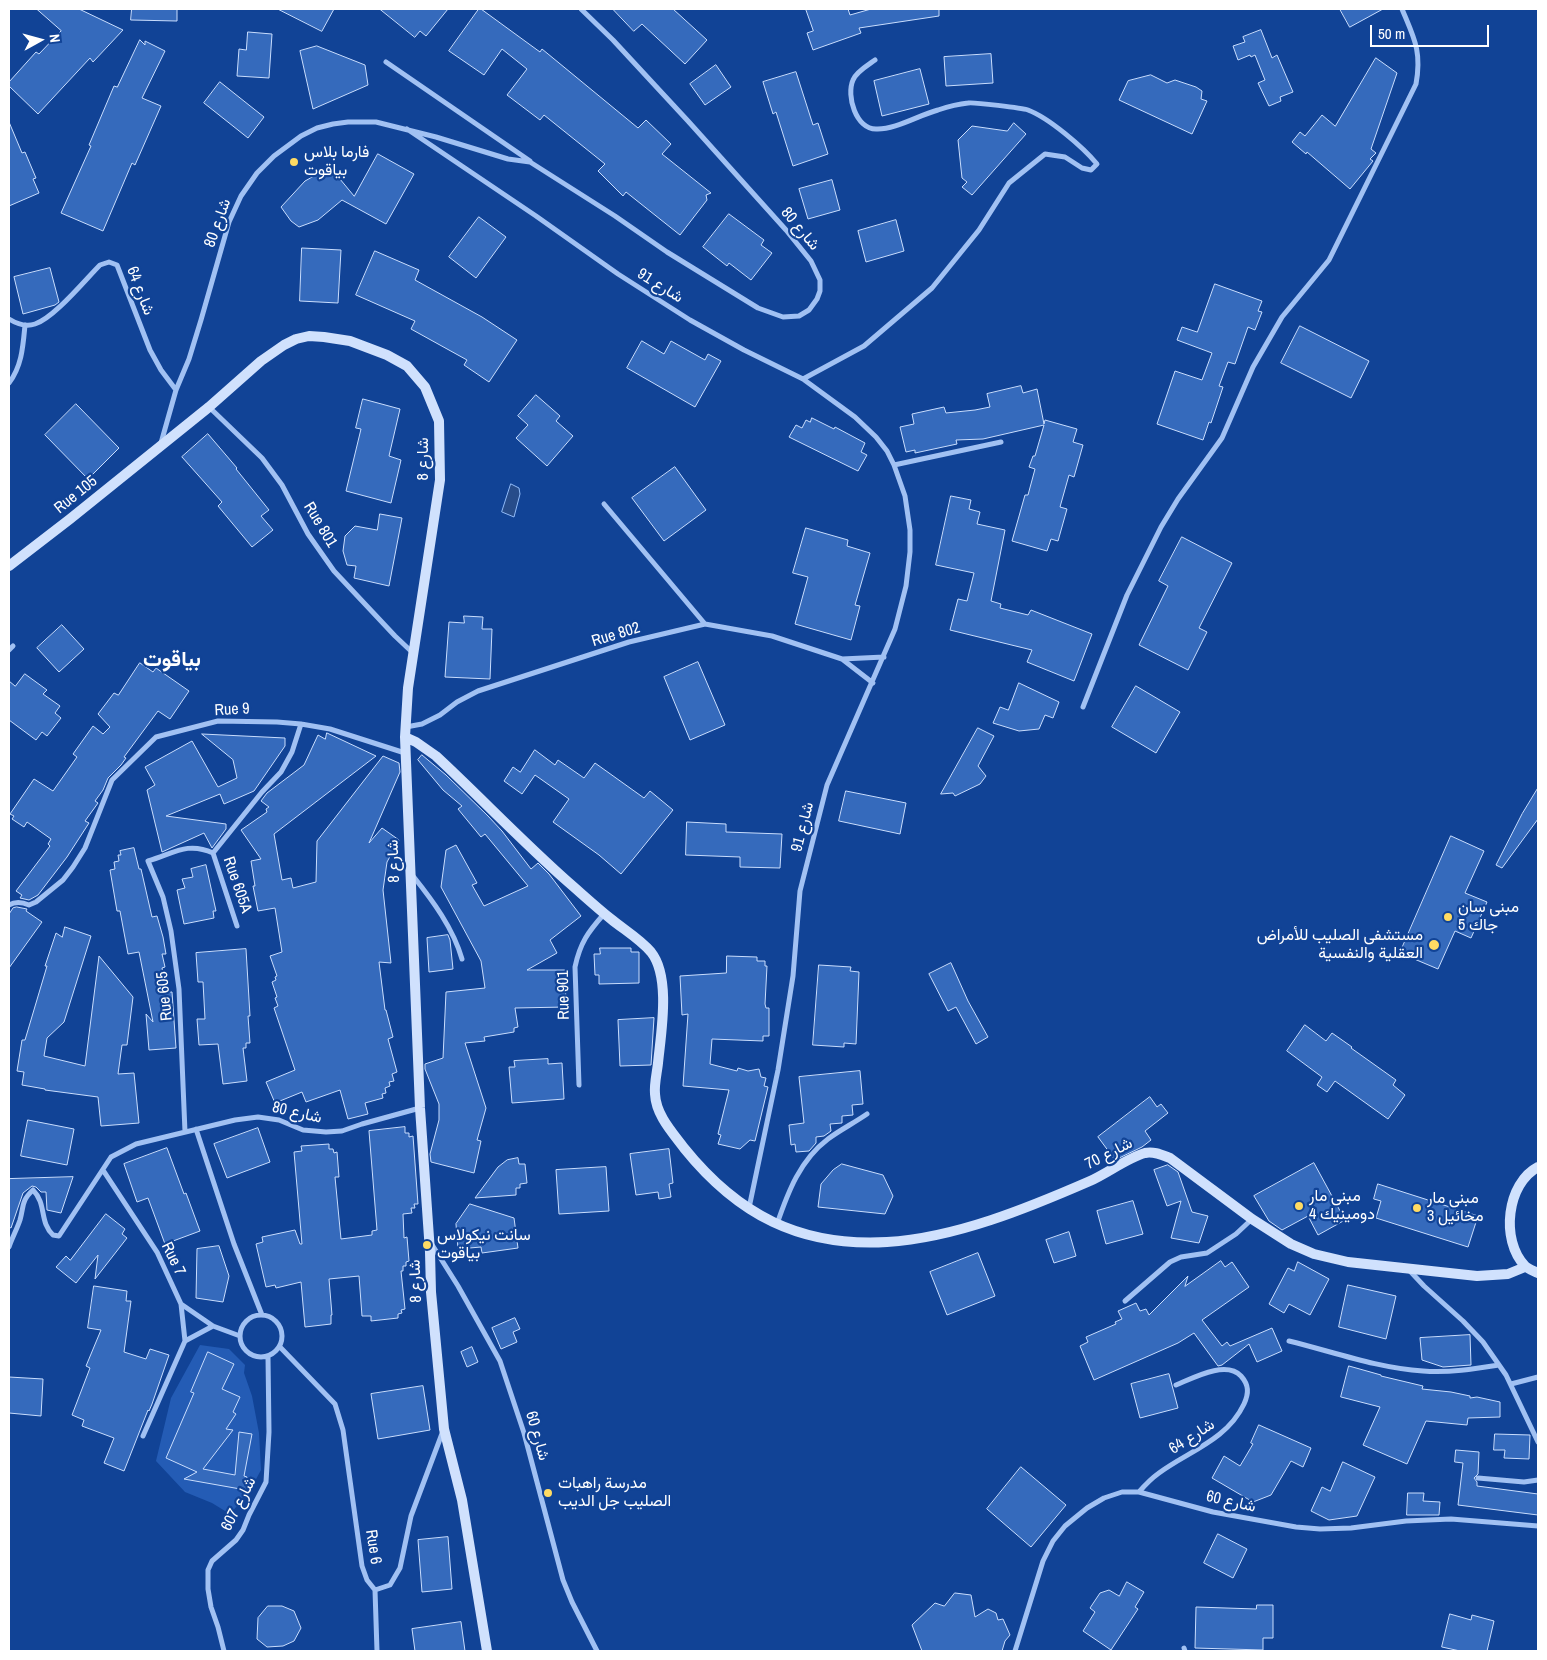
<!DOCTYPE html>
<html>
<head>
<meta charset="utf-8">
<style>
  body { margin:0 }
  #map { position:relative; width:1547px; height:1660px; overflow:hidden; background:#114396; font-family:"Archivo Narrow",sans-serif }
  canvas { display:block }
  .frame { position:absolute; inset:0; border:10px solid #fff; pointer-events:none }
  .north { position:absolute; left:15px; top:15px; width:50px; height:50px; -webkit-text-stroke:4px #114396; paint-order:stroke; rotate:83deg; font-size:14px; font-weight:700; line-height:20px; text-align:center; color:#fff }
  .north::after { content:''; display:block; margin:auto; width:18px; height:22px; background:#fff; clip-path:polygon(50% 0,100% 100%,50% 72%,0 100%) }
  .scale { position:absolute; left:1370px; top:25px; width:119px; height:22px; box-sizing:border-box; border:2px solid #fff; border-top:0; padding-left:6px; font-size:15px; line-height:18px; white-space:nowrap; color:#fff; -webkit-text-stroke:4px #114396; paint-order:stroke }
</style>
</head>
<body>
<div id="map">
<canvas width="1547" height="1660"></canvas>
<div class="frame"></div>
<div class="north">N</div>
<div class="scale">50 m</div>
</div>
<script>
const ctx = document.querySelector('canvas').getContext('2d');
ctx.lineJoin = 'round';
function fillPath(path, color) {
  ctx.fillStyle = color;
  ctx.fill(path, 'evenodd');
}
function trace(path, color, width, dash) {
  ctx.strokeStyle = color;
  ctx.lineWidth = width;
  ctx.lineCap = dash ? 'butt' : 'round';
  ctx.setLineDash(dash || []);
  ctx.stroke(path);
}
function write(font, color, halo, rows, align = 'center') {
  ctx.font = font + ' "Archivo Narrow",Vazirmatn,sans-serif';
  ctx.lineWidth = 4.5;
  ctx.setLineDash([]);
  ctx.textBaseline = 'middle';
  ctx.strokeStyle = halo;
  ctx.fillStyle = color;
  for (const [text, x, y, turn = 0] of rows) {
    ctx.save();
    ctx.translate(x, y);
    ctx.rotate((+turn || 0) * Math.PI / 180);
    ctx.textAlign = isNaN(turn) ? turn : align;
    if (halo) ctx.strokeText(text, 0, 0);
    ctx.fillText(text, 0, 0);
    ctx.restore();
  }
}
const green = new Path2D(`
  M200,1345L229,1349L245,1365L244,1373L252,1396L259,1433L261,1470L249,1492L230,1514L212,1503L185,1492L156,1461L171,1398Z`);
const water = new Path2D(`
  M511,484L519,488L520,494L514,517L502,512Z`);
const building = new Path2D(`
  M37,9H79L123,30L93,62L90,58L38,114L9,86V82L36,52L39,54L61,31Z
  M132,9H177V21L131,20Z
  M278,9H334L322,31Z
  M380,9H448L426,36L420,31L415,37Z
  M479,9H481L540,52L542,49L638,128L646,120L671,144L662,154L711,193L706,195L707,200L680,235L626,192L623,196L598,171L605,164L544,115L540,120L507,95L527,69L502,49L484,75L449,51Z
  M613,9H673L707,40L685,64L642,24L634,31Z
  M806,9H848L850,15L871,9H939V16L859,28L861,33L813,50L807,33L813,31Z
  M1340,9H1383L1350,27Z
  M1261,30L1272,58L1277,55L1293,92L1280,97L1281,101L1269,106L1258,83L1265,80L1255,55L1251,57L1250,55L1238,60L1233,46L1245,42L1243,37Z
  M248,32L272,34L269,78L237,76L239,49L246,50Z
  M140,40L145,45V41L165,51L142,98L161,106L135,165L132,163L103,231L61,213L91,146L89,145L114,86L117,87Z
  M317,46L365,65L368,85L313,109L300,51Z
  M991,54L993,83L946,86L944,57Z
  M1376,58L1397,73L1371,149L1376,153L1370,159L1373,161L1350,189L1307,152L1306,154L1292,142L1300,132L1305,136L1322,115L1335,126Z
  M716,65L731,87L705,105L690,84Z
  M920,69L929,104L882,116L874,81Z
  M796,72L813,125L818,123L828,154L793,166L776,112L773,114L763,82Z
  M1151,75L1167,83L1175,80L1196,87L1202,91L1201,99L1207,101L1192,134L1119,100L1128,81Z
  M220,82L264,117L248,138L204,103Z
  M9,122L22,153L25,152L36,178L33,179L39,193L9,206Z
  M1014,123L1026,134L972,195L962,187L967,182L962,178L958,140L972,126L1007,131Z
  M378,154L414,174L386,224L342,200L318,220L299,227L291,221L281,207L305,181L314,176L317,172L330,167L354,196Z
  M832,180L840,210L808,219L799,189Z
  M729,214L764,240L761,245L772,253L751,280L729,263L727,266L703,247Z
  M479,217L506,237L476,278L449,257Z
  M896,220L904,251L866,262L858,231Z
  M302,248L341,250L338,303L300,301Z
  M375,251L419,270L415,280L482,317L517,340L489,382L464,365L467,360L411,329L415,321L356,295Z
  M50,268L59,302L55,305L23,314L14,277Z
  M1215,284L1262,301L1258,311L1262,312L1255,330L1248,327L1235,364L1228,362L1219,386L1223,387L1211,423L1209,422L1203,440L1157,424L1175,371L1202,380L1212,353L1177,340L1182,327L1197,332Z
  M1300,326L1369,361L1351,398L1281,363Z
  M642,341L664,354L671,341L705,360L708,354L721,361L695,407L627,368Z
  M1021,386L1023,393L1037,389L1044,424L1045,420L1077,429L1073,442L1083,445L1074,477L1069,475L1060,507L1067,509L1058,541L1051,539L1047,551L1012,541L1025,495H1028L1035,469L1029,467L1033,456H1035L1044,425L983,439L956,440L957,444L915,453V450L906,452L900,427L914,424L912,414L944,407L946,413L975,410L990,407L987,394Z
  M536,395L560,416L556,421L573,436L547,466L516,438L528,425L518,416Z
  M363,399L400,409L389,456L401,460L391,503L346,491L361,429L356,428Z
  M76,404L119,448L88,479L45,435Z
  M812,418L834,429L835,427L865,443L861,452L867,455L858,471L789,437L796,425L802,428L806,420L810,422Z
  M208,434L237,468L236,469L269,510L261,516L273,530L252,547L218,506L222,502L182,457Z
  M675,467L706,510L664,541L632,498Z
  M951,496L971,500L969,509L980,512L977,524L1005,530L991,601L1001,604L1000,608L1028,615L1031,610L1092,634L1074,681L1027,662L1032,650L950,630L958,599L967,601L974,573L936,565Z
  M380,514L402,518L389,586L354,578L356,566L347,565L343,551L345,536L355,526L377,530Z
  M806,528L848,540L847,546L870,553L855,605L860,606L851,640L795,624L808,577L793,573Z
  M1182,537L1232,563L1199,628L1207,632L1188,670L1139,645L1168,586L1159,581Z
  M464,616L483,617L482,629H492L490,679L445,677L449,622L464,623Z
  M62,625L84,649L59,672L37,648Z
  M698,662L725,725L690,740L664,677Z
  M140,663L153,672L156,668L189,691L170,719L158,711L124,757L126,758L121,765L108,778L103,790L95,801L98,803L85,821L89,823L67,857L38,895L29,900L20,898L22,895L16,891L50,846L48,844L51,839L27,822L24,827L12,819L14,816L10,814L34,779L53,791L77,757L73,754L93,726L103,734L110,727L98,714L114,693L118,695Z
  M25,674L47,690L43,694L60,706L55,713L61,718L47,736L42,732L36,740L9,720V681L15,686Z
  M1019,683L1059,702L1053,718L1045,715L1039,729L1019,731L993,723L1000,707L1008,710Z
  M1136,686L1180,712L1156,753L1112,727Z
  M978,728L994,736L978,766L986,776L980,784L955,796L953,793L941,794Z
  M327,733L376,756L274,834L282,880L291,878L293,888L316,882L317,841L383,756L399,763L400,772L369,843L382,828L399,840L387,862L383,890L391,963L379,962L385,1010H386L393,1037L388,1039L397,1072L392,1074L394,1081L389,1082L390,1086L385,1088L386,1093L382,1094L383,1098L365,1103L368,1114L348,1119L340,1090L306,1102L302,1092L275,1103L266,1082L295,1070L274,1008L278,1006L275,998L277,997L272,982L276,980L275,977L277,976L270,956L282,952L275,908L258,911L253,886H255L251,861L261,859L241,830L267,812L266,809L269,807L261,801L267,793L304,765L318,735L325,739Z
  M202,734L285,738V746L254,791L224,804L220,794L166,816L226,824V829L212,848L204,833L162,852L147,790L155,785L145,767L192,741L218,787L237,778L233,760Z
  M535,750L555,765L558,760L584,778L595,763L644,798L650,791L673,810L621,874L599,855L553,822L569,799L535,775L522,794L504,781L513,767L520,772Z
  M422,755L446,775L488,816L502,831L531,869L538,863L549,874L581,916L550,940L557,953L527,970H565L566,1007L515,1008L518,1027L514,1028V1032L484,1037L485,1041L465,1043L486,1108L477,1140L481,1141L474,1173L431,1162L430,1154L439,1120V1104L425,1069V1064L443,1058L446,992L485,988L481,961L441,887L446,850L456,845L477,883L472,885L484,906L528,886L485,834L481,837L458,809L462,806L443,790L418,760Z
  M1538,788V819L1502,868L1496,865L1522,814Z
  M846,791L906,803L900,834L839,821Z
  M687,822L726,824V832L782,834L780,868L740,867V857L686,855Z
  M1451,836L1484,851L1465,893L1487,902L1471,938L1455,931L1438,969L1400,953Z
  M134,848L139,869H141L152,917L157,916L163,937L166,954H162L165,967L162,968L167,992H172L176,1048L149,1050L146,1014L153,1022L139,952L128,954L120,911H117L110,870L115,869L114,862L119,861L118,855H121L120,851Z
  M206,865L216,911H213L214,918L184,924L177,890L185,888L182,879L193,877L191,869Z
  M17,907L27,909L26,911L42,922L9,968V914L13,908Z
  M65,927L91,936L64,1022L47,1038L44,1056L85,1066L99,956L133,997L127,1045H122L118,1074L134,1073L139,1123L101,1126L98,1097L45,1090V1089L22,1085L24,1072L17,1071L22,1040H25L47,966H45L56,933L62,937Z
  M448,935L450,940L453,969L429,972L427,938Z
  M600,948H631V952H639V983L599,984V975H595L594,954H600Z
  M246,949L250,1016H248L250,1043H246V1048H243L247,1081L223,1084L218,1044L199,1045L197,1019H205L203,982H198L196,953Z
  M727,956L757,957V961H765V966H767L765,1004L766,1008H769V1036H763V1041L712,1039L710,1064L737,1071L738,1068L748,1071L759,1069L761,1077L766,1078L764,1086L768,1087L755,1141L750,1140L740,1149L718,1144L721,1135L718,1134L729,1090L683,1086L688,1014L682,1015L680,976L726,973Z
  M951,963L968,1001L988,1037L976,1044L956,1007L948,1011L929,974Z
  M819,965L851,967L850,971L859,972L856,1044L844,1043V1047L813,1045Z
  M654,1018L651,1065L620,1066L618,1020Z
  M1305,1025L1326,1041L1332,1033L1352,1047L1351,1048L1396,1080L1393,1085L1405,1095L1388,1119L1335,1081L1327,1092L1317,1085L1322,1077L1287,1051Z
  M548,1059V1064L562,1063L564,1099L512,1103L509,1067H515L514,1061Z
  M860,1071L863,1104L852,1105L853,1115L842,1116V1123L830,1124L831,1131L824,1136L816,1137V1143L809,1151L796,1152L795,1144L791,1145L789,1125L804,1123L799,1077Z
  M1150,1097L1157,1107L1161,1104L1168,1113L1145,1131L1151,1140L1142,1147L1115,1160L1098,1137Z
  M28,1120L74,1129L67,1165L21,1156Z
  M405,1127V1133H409V1137L413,1136L418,1204H414L415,1208H411L412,1213L403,1214L404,1238L407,1237L409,1261L406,1262V1266H403V1271H401L405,1309L401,1310L402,1313L398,1314V1318L371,1321V1316H362L359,1276L329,1279L332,1315H331V1324L305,1327L301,1282L276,1288L275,1285L266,1287L256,1244L263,1242L262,1237L295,1230L300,1244H302L294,1152L302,1151L301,1146L329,1144V1149H333L334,1153L337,1152L339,1177H335L341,1239L372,1235V1231L377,1230L369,1131Z
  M258,1128L270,1162L227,1178L214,1144Z
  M167,1148L184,1194L186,1193L200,1231L165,1244L148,1198L137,1202L124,1164Z
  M669,1149L673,1183L669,1184L671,1197L659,1199L658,1192L636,1195L630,1154Z
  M518,1158L519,1164H525L527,1183L520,1184V1188H516V1195L475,1198L498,1167L507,1160Z
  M1314,1163L1345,1220L1318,1235L1308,1216L1282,1230L1269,1221L1254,1196Z
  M842,1164L883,1175L893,1196L885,1214L818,1207L821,1184L833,1170Z
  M1168,1165L1178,1172L1192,1212L1208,1216L1199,1243L1171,1238L1181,1201L1167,1206L1154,1170Z
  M606,1167L609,1211L559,1214L556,1170Z
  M73,1177L61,1213L47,1210L46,1192H41L36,1187L32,1186L23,1193L11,1228L9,1227V1179Z
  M1378,1184L1478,1216L1468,1247L1376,1218L1381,1201L1374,1199Z
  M1133,1201L1143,1234L1106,1244L1097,1211Z
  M470,1204L514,1218L518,1248L482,1253L481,1247L458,1249L456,1224Z
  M106,1214L125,1229L122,1234L127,1238L95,1279L98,1255L76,1283L56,1267L66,1256L70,1260Z
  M1069,1232L1076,1256L1054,1263L1046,1240Z
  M219,1246L229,1276L223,1302L196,1298L197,1249Z
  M978,1253L995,1296L947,1315L930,1272Z
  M1221,1261L1225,1267L1232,1262L1249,1287L1202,1320L1222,1346L1227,1342L1230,1346L1272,1328L1282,1351L1257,1362L1249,1344L1222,1365L1218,1366L1194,1333L1178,1343L1094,1380L1080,1346L1088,1342L1086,1337L1116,1324L1115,1322L1122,1319L1118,1311L1136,1303L1140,1311L1146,1309L1149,1315L1188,1276L1185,1286Z
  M1298,1262L1329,1279L1310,1315L1289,1304L1284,1313L1269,1304L1288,1268L1294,1271Z
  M1348,1285L1396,1296L1386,1339L1339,1327Z
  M94,1286L127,1291L126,1301H131L124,1352L146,1359L150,1349L169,1355L152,1404L149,1411L148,1410L124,1471L104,1463L114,1438L82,1426L84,1420L72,1415L90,1368L86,1366L101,1330L88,1328Z
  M515,1318L520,1329L513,1332L517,1342L501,1349L492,1328Z
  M1470,1335L1471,1365L1443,1367L1422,1360L1420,1338Z
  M472,1347L478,1362L467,1367L461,1352Z
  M208,1352L234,1364L222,1389L240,1397L233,1412L236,1414L226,1429L233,1430L203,1469L235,1475L239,1432L252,1434L244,1476L247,1477L246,1490L184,1479L197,1472L166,1458L194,1393L191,1392Z
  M1349,1366L1381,1375V1376L1423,1386L1422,1389L1451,1392L1470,1396V1398L1477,1397L1500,1402V1417L1468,1418L1467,1425L1426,1421L1407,1464L1363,1445L1380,1407L1341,1397Z
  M1169,1374L1178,1408L1140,1418L1131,1384Z
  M9,1377L43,1379L41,1416L9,1413Z
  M423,1386L430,1430L378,1439L371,1394Z
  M1259,1425L1311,1448L1303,1467L1291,1461L1271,1495L1253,1502L1212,1478L1224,1456L1240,1466L1253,1444L1251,1443Z
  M1495,1434L1530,1435L1529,1459L1504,1458L1505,1450H1494Z
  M1456,1450L1479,1452L1478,1474L1474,1478L1477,1482V1486L1538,1494V1515L1458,1505L1463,1463L1455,1462Z
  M1343,1462L1375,1477L1357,1516L1329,1520L1311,1511L1322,1487L1330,1491Z
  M1021,1467L1066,1505L1031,1547L987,1509Z
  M1408,1493H1424L1423,1501L1440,1502L1439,1515H1407Z
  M1218,1534L1247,1549L1233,1578L1204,1563Z
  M448,1537L452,1589L422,1592L418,1540Z
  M1127,1582L1144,1592L1135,1607L1138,1609L1111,1650L1083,1631L1095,1612L1090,1608L1100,1593L1109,1590L1119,1596Z
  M955,1593L971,1595L975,1617L988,1609L996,1613L998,1620L1003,1619L1010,1635L1005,1641L1002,1651H922L912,1625L935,1603L944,1606Z
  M1257,1605H1273V1638H1263V1650L1195,1648L1196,1607L1256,1609Z
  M268,1606H282L294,1611L301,1628L294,1641L283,1646L267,1647L257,1639L258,1618Z
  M1450,1614L1471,1620L1472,1615L1494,1621L1487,1651H1460L1442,1647Z
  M461,1622L465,1651H415L412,1629Z`);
const street = new Path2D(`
  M386,62L530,161
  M407,129L536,216L618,274L690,320L744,350L803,379L855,417L876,437L887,451L894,465L905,496L910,530V552L906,586L895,629L827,785L800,891L793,976L778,1070L749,1208
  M9,319C17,324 26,327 35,324C54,318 85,280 100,265L109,262L117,265L150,350L161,370L176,390
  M803,379L864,346L932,288L979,230L1009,183L1045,154L1065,157L1082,168L1091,170L1097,164C1083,147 1049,118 1028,110C1022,108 974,102 968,103C958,104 947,107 938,110C919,115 895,130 876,129C856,129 846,96 853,80C856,72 868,65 875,60
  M9,383C22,366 23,346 25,325
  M209,407L262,458L282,485L308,534L334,571L395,636L413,653
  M161,443L176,390L189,359L201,320L229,222L241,196L257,173L274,156L301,136L317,128L333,124L348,122H376L436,137L508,159L530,162L615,216L667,252L758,308L783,317L799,316L809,310L817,299L820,291V280L811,261L786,230L688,121L613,40L581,9
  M894,465L1001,442
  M604,504L705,624
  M9,650L13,646
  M842,659L884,657
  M1083,707L1127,595L1161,527L1178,499L1222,438L1253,367L1282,317L1329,260L1416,84C1422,51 1414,38 1402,9
  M406,727L422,724L440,715L457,702L478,691L629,642L705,624L772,636L842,659L873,683
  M213,853L237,926
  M413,876C433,901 453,928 462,959
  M9,905C16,901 22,902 29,905L36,902L63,880L73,867L85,848L112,780L156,737L218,721L277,722L301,724L330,729L405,753
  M579,1085L575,967C580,943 588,932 604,914
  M196,1129L234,1244L262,1315
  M185,1132L179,989L171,931L163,897L148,861C173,854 187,841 213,853L262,792L281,772L292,752L301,724
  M103,1170L157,1252L181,1304L213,1326L240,1336
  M777,1224C788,1192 800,1160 828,1139C840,1130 854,1123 867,1114
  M431,1243L458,1286L500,1361L524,1433L563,1580L572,1602L597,1651
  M9,1247C12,1238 17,1229 20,1220C24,1206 21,1201 33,1190C47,1204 39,1222 53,1235L59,1236L111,1157L136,1144L235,1120L258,1117L279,1120L303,1130L326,1132L342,1131L362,1124L420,1108
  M1409,1270L1424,1286L1463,1321L1483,1342L1506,1375L1538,1442
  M1125,1301L1170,1262L1181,1257L1207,1253L1236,1234L1252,1219
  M240 1336a21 21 0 1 1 42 0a21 21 0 1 1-42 0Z
  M185,1341L213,1326
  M1289,1341C1334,1352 1377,1368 1423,1371C1449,1373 1474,1369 1499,1365
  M280,1347L335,1404L343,1430L362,1566L367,1580L375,1590L390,1585L400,1568L411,1516L443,1431
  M1511,1384L1538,1377
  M143,1436L185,1341L181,1304
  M1478,1478L1524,1482L1538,1480
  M1139,1492C1145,1485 1152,1478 1159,1473C1189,1451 1227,1440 1244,1404C1249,1393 1249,1385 1241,1376C1226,1360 1193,1378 1176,1385
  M375,1590L377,1651
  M1184,1648L1185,1651
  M224,1651L218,1627L211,1607L208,1589V1570L212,1561L236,1540L243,1530L249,1515L266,1482L269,1432L268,1357
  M1015,1651L1043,1561L1053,1541L1065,1526L1087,1508L1104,1498L1122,1492H1139L1213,1512L1296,1527L1320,1529L1351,1528L1406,1521L1451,1519L1538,1526`);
const secondary = new Path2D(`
  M9,566L70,519L209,407L261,361L284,345L296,339L309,336L324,337L350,341L387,355L407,366L425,387L439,421L440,480L408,688L405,737L420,1108L430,1252L431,1292L444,1429L462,1500L487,1651
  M405,737L416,742L436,756C480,797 522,841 567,881C582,894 596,907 611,919C623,929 640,939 651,952C671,977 661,1033 658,1063C657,1073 654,1084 655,1094C656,1115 672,1132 684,1148C738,1215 800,1247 887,1242C955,1238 1028,1208 1090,1181C1108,1173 1127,1158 1145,1153C1154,1151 1162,1155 1170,1158L1252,1219L1291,1244L1314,1254L1348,1262L1477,1276L1508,1274L1525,1267
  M1538,1167C1507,1183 1500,1240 1525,1266C1528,1269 1534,1271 1538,1273`);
const markers = [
  [294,162,5,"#ffdb63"],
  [1448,917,5,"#ffdb63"],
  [1434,945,6,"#ffdb63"],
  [1299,1206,5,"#ffdb63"],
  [1417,1208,5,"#ffdb63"],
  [427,1245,5,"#ffdb63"],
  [548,1493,5,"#ffdb63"]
];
const poiNames = [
  ["فارما بلاس",304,153],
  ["بياقوت",304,171],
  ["مبنى سان",1458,908],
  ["جاك 5",1458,926],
  ["مستشفى الصليب للأمراض",1423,936,"right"],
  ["العقلية والنفسية",1423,954,"right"],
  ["مبنى مار",1309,1197],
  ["دومينيك 4",1309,1215],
  ["مبنى مار",1427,1199],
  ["مخائيل 3",1427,1217],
  ["سانت نيكولاس",437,1236],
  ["بياقوت",437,1254],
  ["مدرسة راهبات",558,1484],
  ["الصليب جل الديب",558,1502]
];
const streetNames = [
  ["شارع 80",218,223,-70],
  ["شارع 80",800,229,50],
  ["شارع 91",660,286,32],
  ["شارع 64",140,291,69],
  ["شارع 8",424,459,-90],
  ["Rue 105",76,495,-39],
  ["Rue 801",320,525,59],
  ["Rue 802",616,635,-17],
  ["Rue 9",232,710,-3],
  ["شارع 91",803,827,-76],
  ["شارع 8",394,861,-92],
  ["Rue 605A",237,885,71],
  ["Rue 901",564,995,-91],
  ["Rue 605",165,996,-96],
  ["شارع 80",297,1113,13],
  ["شارع 70",1109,1154,-27],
  ["Rue 7",173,1259,64],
  ["شارع 8",416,1281,-92],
  ["شارع 60",537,1436,74],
  ["شارع 64",1192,1437,-33],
  ["شارع 60",1231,1502,13],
  ["شارع 607",239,1504,-63],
  ["Rue 6",373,1547,81]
];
const districtNames = [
  ["بياقوت",172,660]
];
fillPath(green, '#245cb5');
fillPath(water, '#274c8a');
trace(water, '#92bbf7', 1);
fillPath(building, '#356abc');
trace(building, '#c9ddfd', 1);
trace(street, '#a1c1f3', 5);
trace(secondary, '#d0e1fd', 10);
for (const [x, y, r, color] of markers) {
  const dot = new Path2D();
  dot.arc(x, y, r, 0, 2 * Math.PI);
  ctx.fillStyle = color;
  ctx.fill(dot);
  trace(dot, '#114396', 2);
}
write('16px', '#fff', '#114396', poiNames, 'left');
write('16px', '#fff', '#114396', streetNames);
write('bold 21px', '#fff', '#114396', districtNames);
</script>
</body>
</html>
